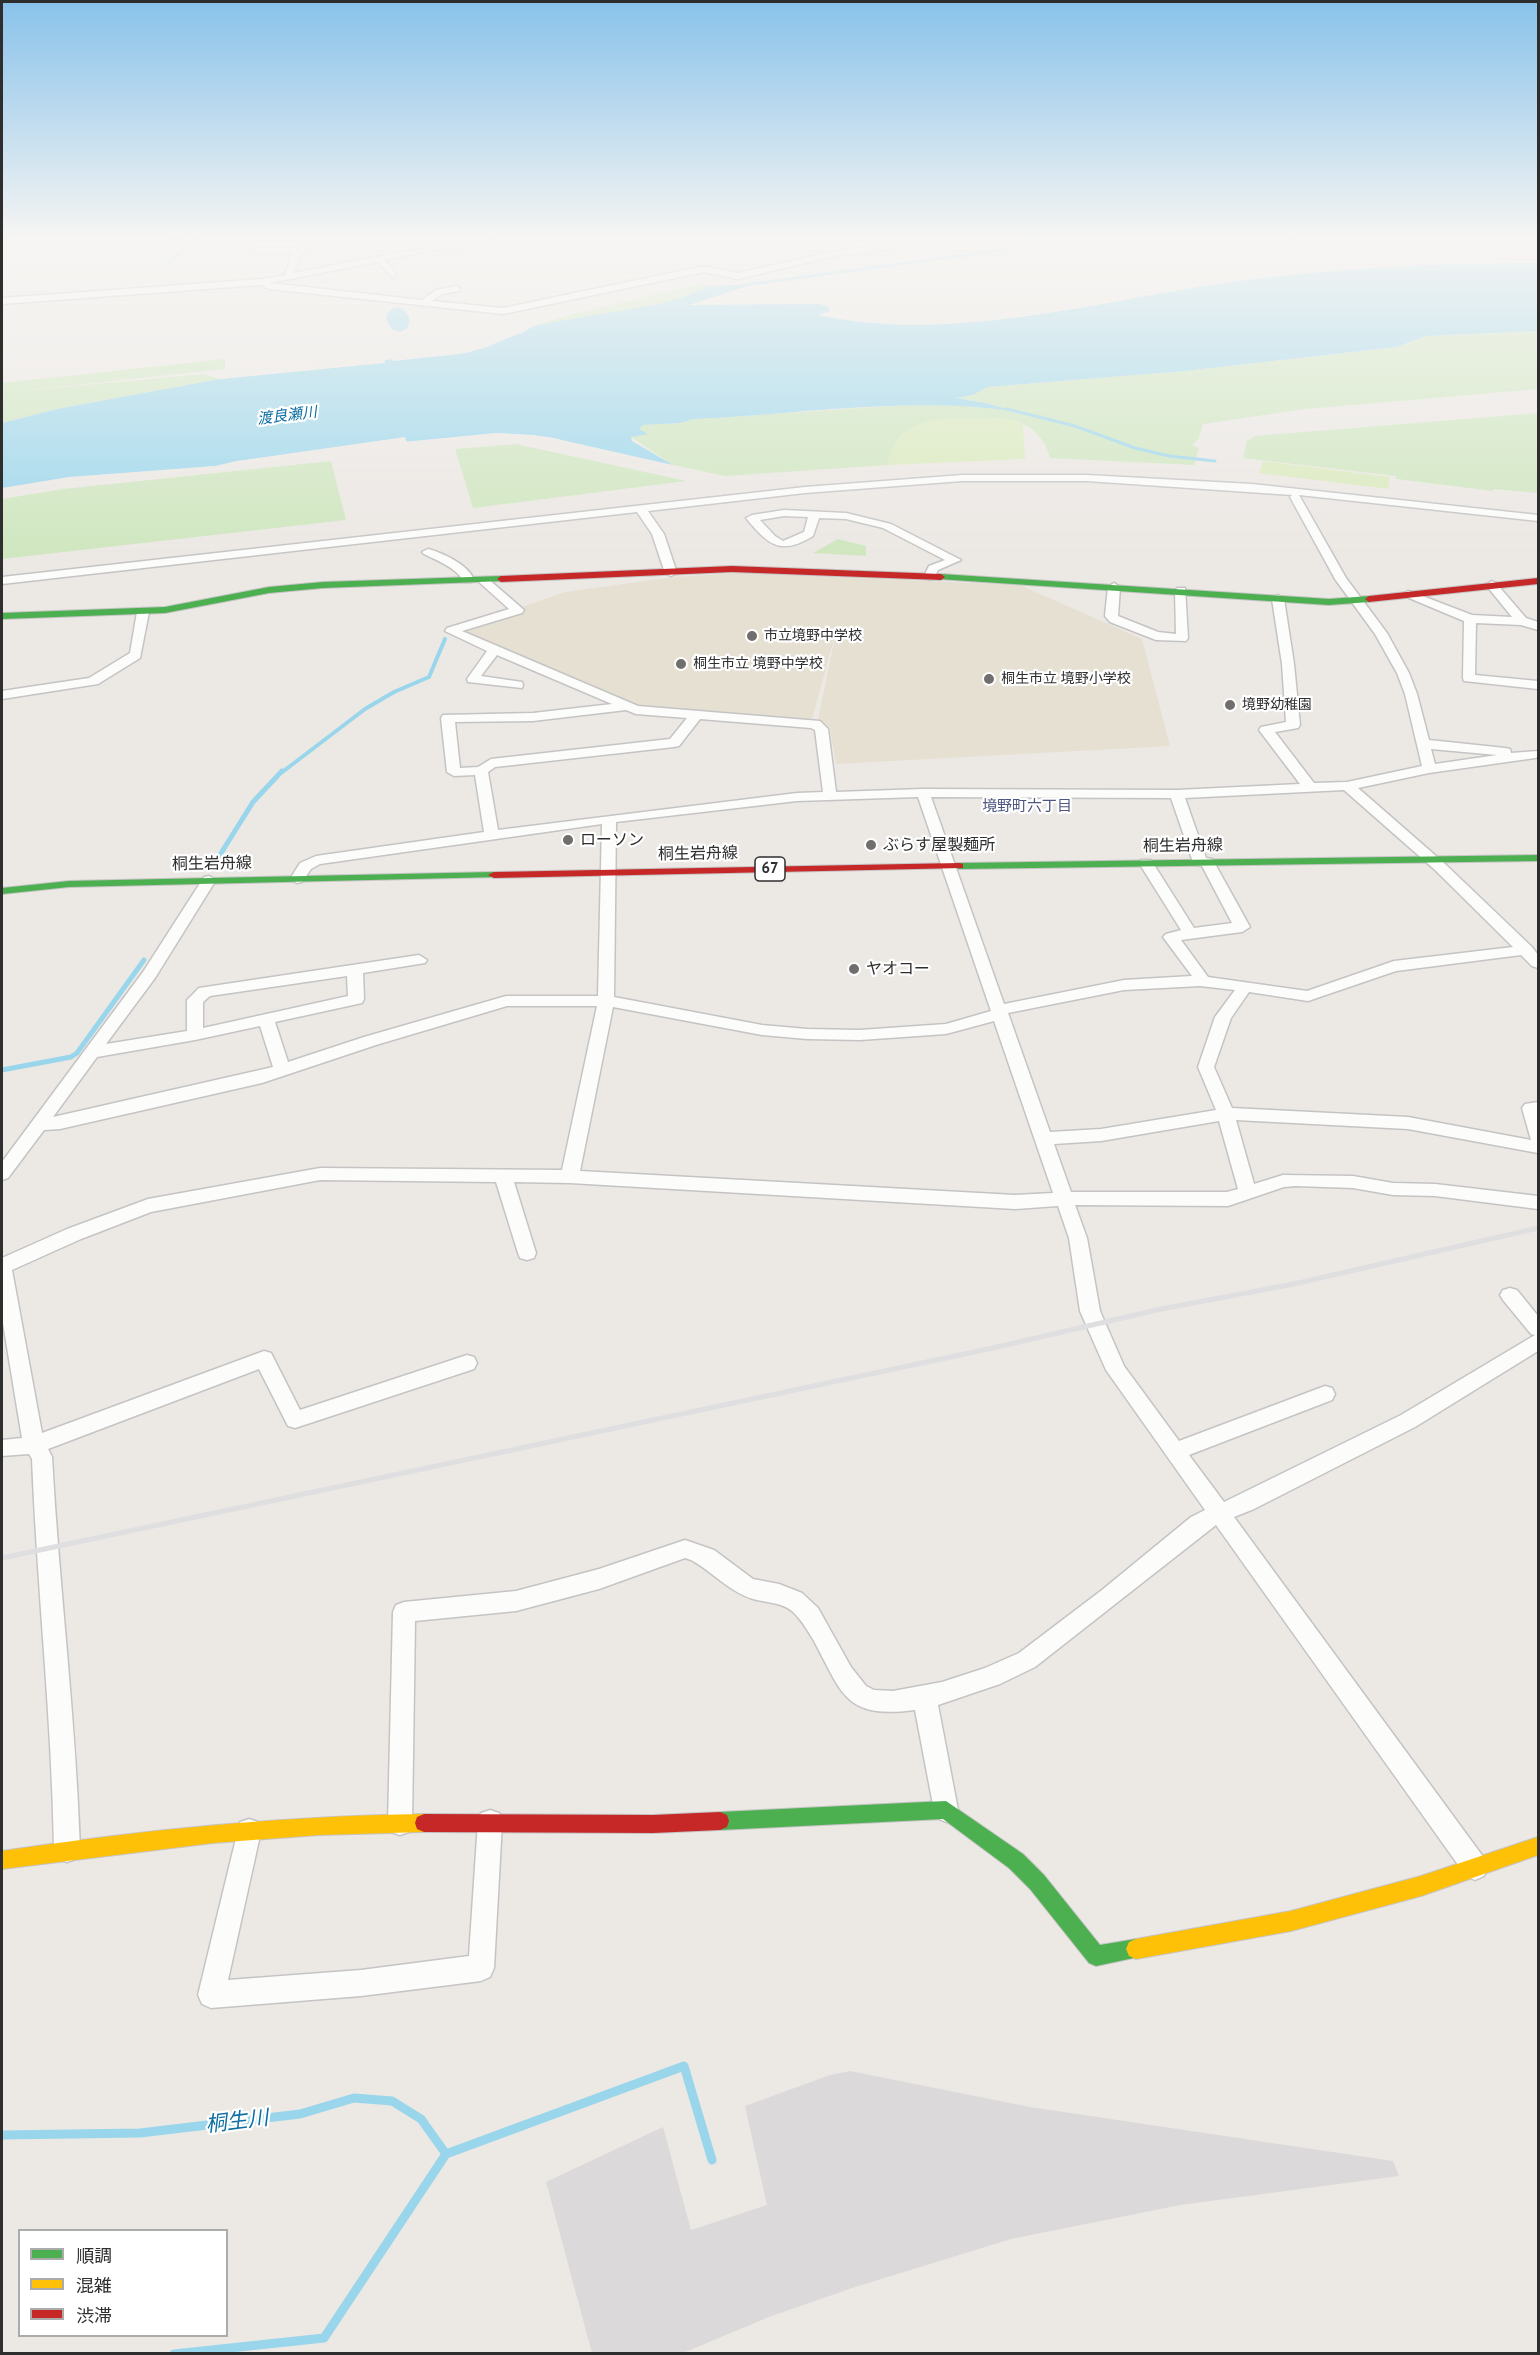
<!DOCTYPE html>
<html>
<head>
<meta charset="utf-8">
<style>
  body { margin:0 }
  #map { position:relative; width:1540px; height:2355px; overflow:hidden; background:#ece8e4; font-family:"PT Sans","Noto Sans JP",sans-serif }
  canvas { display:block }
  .frame { position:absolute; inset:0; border:3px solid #2e2e2e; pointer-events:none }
  .legend { position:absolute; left:18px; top:2229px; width:210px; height:108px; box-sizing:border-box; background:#fff; border:2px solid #ababab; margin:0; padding:8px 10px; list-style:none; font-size:18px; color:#2e2e2e }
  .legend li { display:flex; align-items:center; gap:12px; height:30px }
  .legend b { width:30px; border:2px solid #ababab }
</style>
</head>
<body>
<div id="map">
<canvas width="1540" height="2355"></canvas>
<div class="frame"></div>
<ul class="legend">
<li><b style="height:8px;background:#4caf50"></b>順調</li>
<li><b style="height:8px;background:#ffc107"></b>混雑</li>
<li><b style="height:8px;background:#c62828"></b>渋滞</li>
</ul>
</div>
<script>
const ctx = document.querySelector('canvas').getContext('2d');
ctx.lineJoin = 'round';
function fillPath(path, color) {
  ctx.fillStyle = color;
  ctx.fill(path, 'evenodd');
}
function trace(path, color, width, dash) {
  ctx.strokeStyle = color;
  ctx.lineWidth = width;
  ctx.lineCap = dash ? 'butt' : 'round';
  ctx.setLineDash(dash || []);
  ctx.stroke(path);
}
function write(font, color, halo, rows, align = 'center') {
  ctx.font = font + ' "PT Sans","Noto Sans JP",sans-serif';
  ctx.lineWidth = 4.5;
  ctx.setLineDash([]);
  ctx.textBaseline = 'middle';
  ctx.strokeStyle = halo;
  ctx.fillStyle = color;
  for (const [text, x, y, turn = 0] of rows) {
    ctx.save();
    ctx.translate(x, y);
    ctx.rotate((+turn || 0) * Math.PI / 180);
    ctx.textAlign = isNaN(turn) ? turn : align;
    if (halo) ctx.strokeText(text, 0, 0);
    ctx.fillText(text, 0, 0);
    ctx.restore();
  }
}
const industrial = new Path2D(`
  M850,2071L1030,2107L1393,2161L1399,2176L1180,2205L1011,2239L855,2287L769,2317L683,2353H592L546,2182L663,2127L691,2230L767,2205L745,2106L830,2075Z`);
const education = new Path2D(`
  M740,573L1020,585L1142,639L1170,746L836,764L830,728L818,719L837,628L812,719L649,708L629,704L461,631L523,609L522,607L565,592L674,577Z`);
const green = new Path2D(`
  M702,284L709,286C685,305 566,324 532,326L576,313Z
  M1538,331V389L1306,409L1203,424L1199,438L1192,445L1199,448L1194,465L1050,458C1047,446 1041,436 1030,428C1015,417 993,418 976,418C939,418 894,419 888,465L725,476L673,465L631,437L646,434L639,429L643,425L680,423L694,419L935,403L1009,410L987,403L954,398L973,395L988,387L1184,371L1397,347L1426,336Z
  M225,359V369L21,391L203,374L220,379L57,409L2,423V383Z
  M1538,413V493L1494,489L1493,491L1396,479V476L1243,458L1247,441L1255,436Z
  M516,444L687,481L473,508L455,449Z
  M331,461L346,520L2,559V499L63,489Z
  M838,539L866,546V556L813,553Z`);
const pitch = new Path2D(`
  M995,418L1012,420L1023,425L1025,459L888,465C895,411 954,418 995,418Z
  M1263,461L1390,477L1388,489L1259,473Z`);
const water = new Path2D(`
  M1042,236H1055L999,252L748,286L689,305L819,304L829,307L830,311L818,315C954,344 1096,301 1231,282C1333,268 1436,263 1538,263V331L1426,336L1397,347L1184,371L988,387L973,395L956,398L986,403L1014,411C907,396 801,414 694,419L680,423L643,425L639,429L648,434L631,437L632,441L673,465L534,435L497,433L407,442L405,437L237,461L216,466L69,477L2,488V423L57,409L220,379L385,363V359H392L393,361L467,353L524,332L532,326L655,305L684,297L709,286L735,285L990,250L1016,245Z`);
const pier = new Path2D(`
  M544,322L485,348L451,355L382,360L385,356L450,352L484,346L504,339L531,324Z
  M377,360L307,370L220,379L213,377Z
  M497,433L549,437L676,466L672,468L534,438L498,436L407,445L404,442Z
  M327,451L217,469L70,480L7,490L89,476L216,466L237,461Z`);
const streamFar3 = new Path2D(`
  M170,262L197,236
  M1007,409L1075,426L1135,448L1169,456L1215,461`);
const streamFar2 = new Path2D(`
  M281,773L365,709L394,692L429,677L445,639`);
const streamFar1 = new Path2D(`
  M213,866L253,802L282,771
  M2,1070L71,1057L77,1053L144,960`);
const stream = new Path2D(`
  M2,2135L140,2133L300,2114L354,2098L392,2101L421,2119L446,2154
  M174,2354L324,2338L446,2154L684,2066L712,2160`);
const canal = new Path2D(`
  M397,318L399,321`);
const street = new Path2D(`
  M317,236H325L299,257L294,273C381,256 468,236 558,236L554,238L434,250L385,260L397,275L393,278L378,262L270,283L422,300L436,290L456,286L459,287V291L442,294L432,301L503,308L704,266L738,273L835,251L890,244L908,236L917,237L909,243L890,249L835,256L738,279L704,272L503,314L269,289L261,285L2,304V298L263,279L285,275L291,256L294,252H253V248H301Z
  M1249,236H1298L1294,238L1259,240Z
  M134,237L242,243L246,245L242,247L131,241L130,239Z
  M962,475H1087L1252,484L1538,515V521L1299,495L1346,578L1387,633L1409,673L1417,694L1429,740L1505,748L1510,749L1511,753L1538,751V757L1535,758L1429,773L1358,788L1444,863L1532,947L1538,955V968L1532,966L1521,955L1396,971L1308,1001L1249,992L1231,1018L1214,1067L1232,1108L1408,1117L1531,1140L1522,1108L1525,1104L1538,1102V1153L1408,1129L1236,1120L1254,1184L1283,1175L1353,1176L1393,1183L1435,1184L1538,1196V1209L1435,1196L1393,1195L1353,1188L1296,1186L1284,1187L1228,1206L1075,1205L1087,1238L1100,1311L1124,1366L1179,1441L1325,1386L1332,1388L1335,1394L1332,1400L1189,1455L1224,1502L1401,1415L1535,1335L1531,1334L1503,1300L1500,1295L1503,1290L1510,1288L1517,1290L1538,1316V1351L1415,1427L1254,1509L1234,1517L1484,1858L1488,1867L1484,1876L1475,1880L1466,1876L1216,1525L1035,1667L1000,1684L938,1705L958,1810L955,1818L946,1822L937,1818L934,1810L915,1710C845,1719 843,1695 814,1641C808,1631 801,1619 792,1611C781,1602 767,1603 753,1599C728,1591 713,1572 691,1560L685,1558L599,1589L516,1611L415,1621L412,1823L409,1832L400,1835L391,1832L388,1823L393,1612L396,1605L404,1602L516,1591L599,1569L685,1540L714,1550L753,1579L779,1584L802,1593L818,1608L851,1667L866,1686L874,1690L893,1691L942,1682L985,1668L1019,1653L1102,1590L1191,1517L1205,1510L1106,1370L1080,1311L1069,1238L1058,1206L1015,1209L570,1183L514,1182L536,1253L534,1258L527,1260L520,1258L518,1253L496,1182L320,1180L151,1212L81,1239L12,1270L42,1433L264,1351L271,1353L300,1410L467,1355L474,1357L477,1363L474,1369L295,1428L288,1426L259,1369L48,1449L52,1457C59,1588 76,1719 80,1850L76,1859L67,1862L58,1859L54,1850C52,1719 37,1589 32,1459L29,1454L2,1456V1440L22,1438L2,1317V1258L67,1229L148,1199L320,1168L562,1170L597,1006H507L376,1045L262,1083L60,1129L44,1130L8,1178L2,1180V1162L143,972L204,877L209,876L216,880L155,978L106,1044L187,1031V1000L199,988L419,955L427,960L425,963L363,973L364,999L362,1003L275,1022L288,1062L364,1037L506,996H598L602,824L320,864L311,869L302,882L297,883L290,879L300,863L316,856L484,832L475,775L454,776L447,772L441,718L443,715L533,713L612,704L497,655L481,676L522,682L523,685L522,688L468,682L467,679L487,651L445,631L447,628L509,609L479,582V578H487L524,610L522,613L462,631L638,706L820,721L828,729L836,792L923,789L1177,790L1300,784L1259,730L1261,727L1286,722L1282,664L1272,599L1278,595L1284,599L1294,664L1300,725L1298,728L1275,732L1314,783L1347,782L1422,766L1405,694L1397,673L1375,634L1335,579L1290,497L1292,495L1087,481H962L805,493L648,511L664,534L677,573L671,576L665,573L652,534L637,512L2,584V577L805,487ZM626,710L636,714L687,718L670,739L491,759L478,767L460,768L455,722L533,721ZM700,719L811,728L815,730L823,792L797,793L498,830L488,772L495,767L674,747L679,746ZM1431,749L1497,755L1435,764ZM1344,790L1434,869L1513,947L1394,961L1307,991L1208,977L1181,940L1242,932L1250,927L1214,862L1212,859L1206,858L1185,798ZM918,797L991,1011L946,1024L860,1030L807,1029L762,1025L614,997L616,822L797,801ZM931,797L1171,798L1193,862L1195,865L1202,866L1232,923L1194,928L1151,860H1141L1139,863L1181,930L1166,934L1163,937L1192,976L1124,980L1004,1004ZM347,976L348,996L203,1028V1002L210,996ZM1200,986L1235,990L1215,1017L1198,1067L1216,1110L1101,1129L1050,1132L1008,1013L1124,990ZM613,1007L762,1035L807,1039L860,1040L946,1034L994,1021L1053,1193L1015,1195L580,1171ZM260,1026L273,1067L53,1117L97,1057L195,1040ZM1219,1121L1238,1189L1227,1192H1071L1054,1144L1101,1141Z
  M784,510L846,513L891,524L961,560L938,570L934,578L930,580L924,576L929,566L945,560L883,528L846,519L819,518L813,536C781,556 768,545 746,518L752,515ZM784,516L808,517L804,532L783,541L775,536L760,520Z
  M428,549C443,553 469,565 474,580L472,582H464C457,568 438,561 424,554L422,552Z
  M1492,581L1496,583L1526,618L1538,622V630L1521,625L1476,623L1475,675L1538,681V689L1464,681L1463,678L1464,621L1402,595L1408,591L1412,592L1472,615L1512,617L1486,585Z
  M1114,583L1120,587L1118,616L1158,632L1176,634L1175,591L1177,588H1185L1188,638L1186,641L1156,640L1110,622L1105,616L1108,587Z
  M143,608L149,612L140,658L98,684L2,699V691L89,678L130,653L137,612Z
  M490,1810L499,1813L502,1822L494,1968L490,1977L481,1981L361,1996L211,2008L202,2004L198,1995L240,1822L249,1819L258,1822L261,1831L228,1980L361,1970L469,1956L478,1822L481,1813Z`);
const fast = new Path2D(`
  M941,574L1329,599L1369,596L1373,599L1369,602L1329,605L938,579V575Z
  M501,576L504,577V581L323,588L269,593L165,613L2,619V613L165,607L269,587L323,582Z
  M1538,855V861L959,869L953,866L959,863Z
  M494,872L500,875L498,877L69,887L2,894V888L69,881Z
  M946,1801L1023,1854L1044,1875L1100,1945L1136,1939L1143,1942L1146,1949L1143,1956L1096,1966L1089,1963L1030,1889L1009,1868L943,1819L720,1830L713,1827L711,1821L713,1815L720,1812Z`);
const slow = new Path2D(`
  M424,1814L431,1817L433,1823L431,1829L424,1832L319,1835L213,1843L2,1869V1851C142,1830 282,1816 424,1814Z
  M1538,1837V1855L1421,1896L1291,1931L1136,1959L1129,1956L1126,1949L1129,1942L1136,1939L1291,1911L1421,1876Z`);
const jam = new Path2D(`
  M732,566L941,574L945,577L941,580L732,572L501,582L497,579L501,576Z
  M1538,578V584L1369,602L1365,599L1369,596Z
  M959,863L963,864V868L494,878L488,875L494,872Z
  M720,1812L727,1815L729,1821L727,1827L720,1830L653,1833L424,1832L417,1829L415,1823L417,1817L424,1814L653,1815Z`);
const rail = new Path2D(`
  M2,1558L993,1348L1161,1309L1294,1284L1538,1228`);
const markers = [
  [752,636,6,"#706f6e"],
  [681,664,6,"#706f6e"],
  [989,679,6,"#706f6e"],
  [1230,705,6,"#706f6e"],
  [568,840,6,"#706f6e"],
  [871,845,6,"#706f6e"],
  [854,969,6,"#706f6e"]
];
const farPoinames = [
  ["市立境野中学校",764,636],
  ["桐生市立 境野中学校",693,664],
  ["桐生市立 境野小学校",1001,679],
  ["境野幼稚園",1242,705]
];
const farWaternames = [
  ["渡良瀬川",287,416,-7]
];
const farNeighbourhoodnames = [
  ["境野町六丁目",1027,807]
];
const shields = [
  [770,869,30]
];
const shieldNames = [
  ["67",770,869]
];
const poiNames = [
  ["ローソン",580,840],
  ["ぶらす屋製麺所",883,845],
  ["ヤオコー",866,969]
];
const streetNames = [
  ["桐生岩舟線",1183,846,-1],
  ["桐生岩舟線",698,854,-1],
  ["桐生岩舟線",212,864,-1]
];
const nearWaternames = [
  ["桐生川",237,2122,-7]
];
fillPath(industrial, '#dcd9db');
fillPath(education, '#e6e0d3');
fillPath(green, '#cee6be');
fillPath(pitch, '#d9eabb');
fillPath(water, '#99d6ec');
fillPath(pier, '#ece8e4');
trace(streamFar3, '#99d6ec', 3);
trace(streamFar2, '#99d6ec', 4);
trace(streamFar1, '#99d6ec', 5);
trace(stream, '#99d6ec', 9);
trace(canal, '#99d6ec', 21);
trace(street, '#c5c4c5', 3);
trace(fast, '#c5c4c5', 2);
trace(slow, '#c5c4c5', 2);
trace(jam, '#c5c4c5', 2);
fillPath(street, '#fcfcfb');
fillPath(fast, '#4caf50');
fillPath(slow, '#ffc107');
fillPath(jam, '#c62828');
trace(rail, '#dfdfe1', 5);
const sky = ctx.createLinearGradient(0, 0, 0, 565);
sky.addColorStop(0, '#88c2ea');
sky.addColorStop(0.42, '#f6f5f3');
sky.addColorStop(1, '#f6f5f300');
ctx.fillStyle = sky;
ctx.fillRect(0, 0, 1540, 565);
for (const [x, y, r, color] of markers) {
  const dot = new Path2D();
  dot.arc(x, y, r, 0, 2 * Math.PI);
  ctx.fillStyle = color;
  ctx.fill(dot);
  trace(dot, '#fff', 2);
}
write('14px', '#2e2e2e', '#fff', farPoinames, 'left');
write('italic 15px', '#0d6fa3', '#fff', farWaternames);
write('15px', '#4d5680', '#fff', farNeighbourhoodnames);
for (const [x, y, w] of shields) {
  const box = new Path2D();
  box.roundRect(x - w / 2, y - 12, w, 24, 4.5);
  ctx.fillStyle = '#fff';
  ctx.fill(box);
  trace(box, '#2e2e2e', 1.5);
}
write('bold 15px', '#2e2e2e', null, shieldNames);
write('16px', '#2e2e2e', '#fff', poiNames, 'left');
write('16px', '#2e2e2e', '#fff', streetNames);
write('italic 21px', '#0d6fa3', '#fff', nearWaternames);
</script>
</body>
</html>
